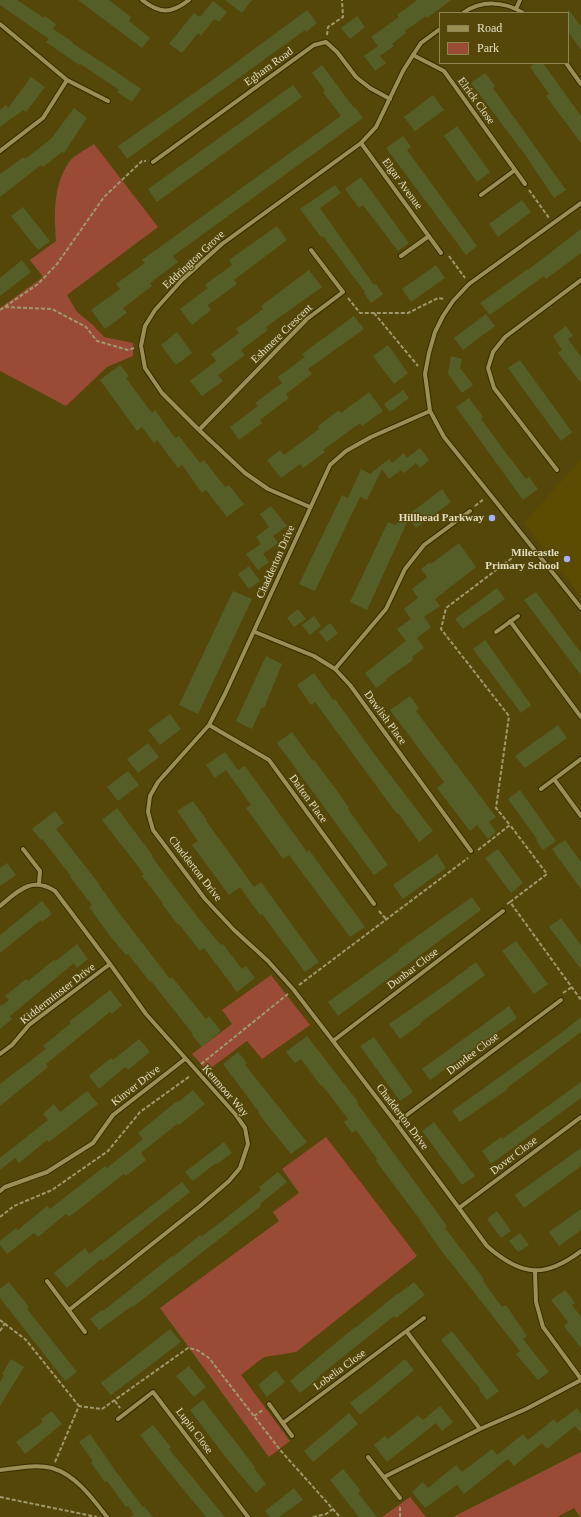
<!DOCTYPE html>
<html>
<head>
<meta charset="utf-8">
<style>
  body { margin:0 }
  #map { position:relative; width:581px; height:1517px; overflow:hidden; background:#544709; font-family:"Times New Roman",serif }
  canvas { display:block }
  .legend { position:absolute; left:439px; top:12px; width:130px; height:52px; box-sizing:border-box; background:#544709; border:1px solid #8e8353; margin:0; padding:5px 7px; list-style:none; font-size:12px; color:#e4dec1 }
  .legend li { display:flex; align-items:center; gap:8px; height:20px }
  .legend b { width:20px; border:1px solid #8e8353 }
</style>
</head>
<body>
<div id="map">
<canvas width="581" height="1517"></canvas>
<ul class="legend">
<li><b style="height:5px;background:#9c8f56"></b>Road</li>
<li><b style="height:11px;background:#994b36"></b>Park</li>
</ul>
</div>
<script>
const ctx = document.querySelector('canvas').getContext('2d');
ctx.lineJoin = 'round';
function fillPath(path, color) {
  ctx.fillStyle = color;
  ctx.fill(path, 'evenodd');
}
function trace(path, color, width, dash) {
  ctx.strokeStyle = color;
  ctx.lineWidth = width;
  ctx.lineCap = dash ? 'butt' : 'round';
  ctx.setLineDash(dash || []);
  ctx.stroke(path);
}
function write(font, color, halo, rows, align = 'center') {
  ctx.font = font + ' "Times New Roman",serif';
  ctx.lineWidth = 3;
  ctx.setLineDash([]);
  ctx.textBaseline = 'middle';
  ctx.strokeStyle = halo;
  ctx.fillStyle = color;
  for (const [text, x, y, turn = 0] of rows) {
    ctx.save();
    ctx.translate(x, y);
    ctx.rotate((+turn || 0) * Math.PI / 180);
    ctx.textAlign = isNaN(turn) ? turn : align;
    if (halo) ctx.strokeText(text, 0, 0);
    ctx.fillText(text, 0, 0);
    ctx.restore();
  }
}
const built = new Path2D(`
  M581,459V596L524,523Z`);
const green = new Path2D(`
  M94,144L158,227L67,295L77,312L93,325L104,337L133,343V356L107,367L66,406L0,371V308L43,277L30,260L56,241C54,215 53,185 69,162C73,156 87,149 94,144Z
  M271,975L310,1025L262,1059L247,1041L207,1071L192,1054L232,1024L222,1010Z
  M326,1137L417,1256L296,1352L264,1357L241,1375L290,1441L269,1457L160,1308L279,1221L273,1212L299,1193L282,1169Z
  M581,1452V1517H580L574,1508L557,1517H453Z
  M410,1497L426,1517H382Z`);
const building = new Path2D(`
  M0,0H17L44,18L45,16L56,24L53,29L73,42L72,43L106,65L141,89L132,102L117,92L119,90L97,75L80,64L79,65L46,42L49,39L0,5Z
  M78,0H109L131,17L129,21L150,38L142,48Z
  M225,0H252L242,13Z
  M417,0H451L427,18L426,16L405,31L406,33L392,44L394,46L380,56L386,63L375,71L364,56L378,46L371,37L399,17L397,15Z
  M213,1L227,12L219,22L214,19L201,36L198,33L182,53L169,44L194,13L200,17Z
  M568,9L581,26V50L568,32Z
  M307,10L317,23L306,32L305,30L127,159L118,146L207,84Z
  M357,16L365,27L350,39L341,28Z
  M535,63H543L581,116V143L546,96L549,94L530,67Z
  M322,65L354,108L355,107L363,118L173,256L178,262L150,283L152,286L123,308L127,313L105,329L91,310L120,289L116,284L145,263L142,260L341,116L323,92L325,90L312,73Z
  M485,73L495,86L493,88L566,190L554,198L526,156L471,83Z
  M31,77L45,87L26,112L23,110L0,127V110L6,105L8,108Z
  M293,85L302,97L157,202L148,189Z
  M433,95L444,110L415,131L404,117Z
  M74,108L87,118L64,153L62,152L43,167L41,165L0,197V174L24,157L25,159L51,139Z
  M457,126L490,172L477,182L444,136Z
  M403,136L411,147L407,150L477,246L466,255L386,148Z
  M361,177L409,243L398,251L363,205L359,208L345,189Z
  M335,185L341,193L320,208L374,285L376,284L383,294L371,303L364,293L365,292L323,236L321,237L300,209Z
  M522,200L531,212L498,237L489,224Z
  M23,207L50,241L38,250L11,216Z
  M277,226L287,240L234,280L237,284L208,305L211,310L192,325L180,309L208,288L205,285L232,265L229,260Z
  M581,229V253L546,279L544,276L490,315L480,303L528,269V270Z
  M22,260L31,272L0,296V278Z
  M436,265L445,278L411,302L402,289Z
  M309,270L322,287L266,327L268,330L241,350L245,355L218,375L223,381L202,396L190,381L216,361L211,354L239,333L236,329L263,309L261,306Z
  M486,314L495,326L463,350L454,338Z
  M354,316L364,329L308,369L312,374L286,394L289,398L260,420L262,423L239,440L230,427L258,406L255,403L282,383L278,377L305,357L302,354Z
  M566,326L573,336L568,339L581,357V383L558,353L562,350L553,336Z
  M177,332L192,353L176,365L161,345Z
  M388,345L408,373L394,384L373,356Z
  M451,356L462,359L460,368L473,385L462,393L448,374Z
  M520,360L572,432L561,441L508,368Z
  M120,365L129,376L126,378L152,413L155,410L175,438L179,436L200,463L204,460L225,487L229,485L244,504L227,517L206,490L202,493L182,465L178,468L157,440L154,443L142,427L137,431L100,380Z
  M403,390L409,398L390,412L384,404Z
  M369,392L383,411L362,426L360,423L323,450L325,452L303,468L300,464L281,478L267,460L280,450L284,455L319,429L318,426L339,410L341,413Z
  M469,398L483,417L481,419L506,453L526,479L529,477L538,489L523,500L456,407Z
  M420,448L429,460L420,468L416,463L404,473L401,470L389,479L382,469L367,500L360,497L315,591L299,584L342,495L348,498L361,469L370,474L389,459L392,463L404,453L407,458Z
  M442,489L451,502L416,528L409,518L367,610L350,602L388,522L395,525Z
  M271,506L287,526L273,536L278,543L263,554L269,562L258,570L246,554L261,544L256,537L269,527L260,514Z
  M459,543L476,567L435,599L440,606L424,617L431,627L417,638L424,648L412,657L413,660L386,679L387,680L376,688L365,673L406,641L397,629L411,619L404,609L418,598L412,589L427,577L421,569L430,562L431,564Z
  M249,566L260,581L249,589L238,574Z
  M497,588L505,599L463,629L455,619Z
  M233,591L252,599L198,714L179,705Z
  M536,592L581,653V675L524,600Z
  M298,609L306,619L294,627L287,618Z
  M314,616L321,626L310,635L302,625Z
  M330,623L338,633L327,642L319,632Z
  M485,640L531,705L521,713L473,649Z
  M266,656L282,664L264,708L262,707L252,729L236,721Z
  M314,673L333,700L335,699L375,755L433,831L419,842L398,813L397,814L315,702L311,705L297,685Z
  M410,696L419,708L416,711L496,817L489,822L496,832L488,839L477,825L470,831L437,788L444,782L390,710Z
  M170,714L181,729L160,745L148,730Z
  M558,725L567,738L525,768L515,756Z
  M292,732L313,761L314,760L335,788L349,808L348,809L388,865L374,875L277,743Z
  M148,743L159,757L138,773L127,759Z
  M225,752L238,770L245,766L307,852L309,850L365,927L350,937L289,855L283,859L246,808L251,805L226,770L215,778L206,765Z
  M128,771L139,785L118,801L107,787Z
  M520,790L556,841L543,850L536,840L537,839L508,799Z
  M193,801L207,820L206,821L254,887L261,882L319,962L305,972L262,914L260,915L240,887L229,895L192,845L198,841L177,811Z
  M117,808L153,856L152,857L199,919L221,945L222,943L242,969L246,966L255,978L237,992L204,948L200,951L179,924L178,925L162,904L163,903L142,876L144,874L102,820Z
  M55,811L64,823L56,829L100,885H99L120,914L170,979L172,977L206,1019L209,1016L221,1031L202,1047L192,1035L193,1034L151,981L150,982L128,954L126,955L110,936L89,907L92,905L70,877L71,876L42,839L41,840L32,829Z
  M565,840L581,862V889L552,849Z
  M498,849L523,883L511,893L485,858Z
  M437,854L446,868L403,899L393,885Z
  M7,863L16,875L0,886V868Z
  M472,897L481,910L338,1016L328,1002L400,950L399,949Z
  M42,901L52,914L42,922L41,920L0,953V935Z
  M561,918L581,945V969L549,927Z
  M516,941L548,984L534,994L502,951Z
  M77,944L88,959L77,968L74,963L10,1016L12,1019L0,1029V1004L1,1006L9,1000L5,996L26,979L28,981L54,960L56,961Z
  M476,962L485,975L420,1023L421,1024L400,1039L389,1024L444,986Z
  M110,990L122,1005L112,1014L110,1012L46,1064L48,1067L0,1106V1084L46,1049L43,1046L71,1023L70,1021Z
  M509,1006L517,1018L430,1080L422,1069Z
  M581,1017V1032L507,1088L508,1089L460,1122L452,1111L561,1033Z
  M307,1036L358,1102L357,1103L447,1226L445,1228L484,1279L483,1281L502,1307L506,1305L527,1336L523,1339L549,1372L538,1380L516,1354L520,1351L437,1245L418,1217L376,1161L377,1159L356,1130L352,1133L344,1122L348,1119L322,1085L321,1086L301,1059L295,1063L286,1052Z
  M374,1037L413,1092L400,1101L360,1046Z
  M139,1039L150,1052L128,1070L125,1067L99,1089L89,1076L111,1058L113,1060Z
  M238,1052L247,1063L245,1065L307,1142L291,1154L258,1113L259,1112L223,1064Z
  M581,1082V1098L491,1164L482,1151L501,1137L502,1139Z
  M193,1090L205,1104L179,1125L177,1124L141,1153L146,1160L126,1176L124,1174L69,1217L66,1214L38,1237L34,1233L7,1254L0,1245V1241L16,1228L18,1230L47,1206L50,1209L105,1166L107,1168L143,1139L138,1133L177,1101L178,1102Z
  M87,1091L98,1104L49,1142L47,1140L19,1163L15,1158L0,1170V1158L48,1120L43,1114L54,1104L60,1112Z
  M434,1122L475,1176L462,1185L422,1131Z
  M224,1142L232,1153L217,1164L216,1163L193,1181L185,1172Z
  M581,1148V1166L524,1208L515,1195Z
  M278,1172L287,1182L260,1204L261,1206L133,1307L132,1306L99,1330L90,1319L102,1310L103,1311L172,1256L173,1257L200,1235L201,1237L226,1218L261,1190L259,1187Z
  M182,1182L190,1192L103,1261L101,1259L67,1288L54,1273L85,1248L89,1254Z
  M581,1209V1230L559,1246L549,1232Z
  M497,1211L511,1231L501,1238L487,1219Z
  M520,1233L529,1245L518,1252L509,1241Z
  M9,1282L29,1307L27,1309L77,1372L65,1381L0,1298V1289Z
  M414,1282L425,1295L396,1318L394,1316L318,1377L319,1378L300,1393L290,1381L355,1327V1328L397,1294V1295Z
  M565,1290L575,1303L572,1305L581,1317V1348L564,1326L568,1322L551,1300Z
  M170,1329L181,1342L111,1395L101,1383Z
  M452,1331L499,1391L487,1400L479,1390L480,1389L441,1340Z
  M11,1359L24,1367L0,1406V1382L4,1375L2,1374Z
  M405,1359L414,1370L360,1415L350,1403L365,1391V1392Z
  M189,1366L206,1387L194,1397L176,1376Z
  M276,1370L285,1382L267,1397L258,1385Z
  M203,1400L255,1467L254,1468L266,1484L256,1493L227,1459L190,1410Z
  M440,1406L453,1422L442,1431L436,1423L387,1462L374,1445L385,1436L388,1439L418,1415L423,1420Z
  M577,1408L581,1414V1433L575,1426L547,1449L542,1443L514,1466L508,1459L464,1494L457,1485L425,1508L412,1492L423,1482L428,1488L456,1465L462,1472L492,1449L497,1455L523,1434L528,1440L554,1419L557,1423Z
  M52,1411L62,1424L25,1454L16,1442L43,1422L41,1419Z
  M349,1413L358,1424L313,1462L304,1451Z
  M153,1425L171,1447L169,1449L225,1517H206L161,1462L140,1435Z
  M90,1434L117,1473L143,1507L144,1506L153,1517H130L134,1514L128,1506L126,1507L107,1481L105,1482L91,1463L93,1461L79,1442Z
  M343,1469L361,1491L358,1493L377,1517H359L330,1480Z
  M294,1488L303,1500L279,1517H270L265,1511Z`);
const path = new Path2D(`
  M327,35L328,27L343,17L342,0
  M529,190L549,218
  M449,256L465,278
  M348,298L360,313H408L438,298L445,299
  M5,307L52,309L86,327L97,341L128,350L134,348
  M0,310L38,284L57,264L104,197L142,161H146
  M374,313L418,366
  M475,506L484,499
  M478,850L510,825L496,808L509,716L441,629L446,608L524,549
  M510,902L547,874L510,825
  M507,904L510,902L581,1000
  M379,911L386,919
  M299,985L468,858
  M563,993L572,987
  M201,1064L288,994
  M0,1217L14,1206L52,1190L108,1151L140,1112L190,1076
  M0,1320L26,1340L79,1406
  M0,1331L5,1323
  M115,1401L120,1408
  M254,1416L263,1410
  M55,1462L79,1406L102,1409L188,1348L197,1350L209,1358L281,1451L340,1517
  M0,1497L97,1517
  M313,1517L326,1514L333,1509
  M400,1517V1506`);
const minor = new Path2D(`
  M142,0C160,14 171,14 189,0
  M516,9L520,0
  M463,13C481,0 504,1 523,13
  M0,24L67,80L108,101
  M413,55L444,71L525,184
  M566,63L581,84
  M361,143L441,253
  M0,151L43,118L67,80
  M153,162L314,45L326,42L337,52L356,77L370,88L390,99
  M481,195L515,170
  M581,203L469,284L453,301L443,316L435,332L429,353L425,374L430,411L444,437L581,608
  M401,256L429,236
  M430,411L371,437L346,451L330,465L225,694L209,725L158,782L150,796L148,812L153,830L205,899L234,930L268,961L293,989L396,1123L487,1246C521,1276 544,1279 581,1251
  M199,430L307,319L343,292L311,250
  M557,470L494,388L488,368L493,352L505,337L581,280
  M310,507L268,489L245,473L199,430L162,393L145,368L141,346L145,326L155,310L182,280L222,244L361,143L376,127L403,71L413,55L421,43L440,29
  M510,621L581,717
  M255,632L314,656L335,669L350,685L471,851
  M496,632L518,616
  M335,669L386,609L405,569L424,545L470,511
  M209,725L269,760L374,904
  M554,779L581,816
  M541,789L581,759
  M23,849L40,871L39,884
  M0,906C18,891 31,876 55,891L110,964L146,1014L236,1115L245,1128L248,1144L240,1168L229,1181L200,1206L69,1310
  M333,1041L503,911
  M0,1054L12,1045L29,1025L110,964
  M396,1123L561,1000
  M0,1191L5,1187L47,1172L93,1143L113,1115L185,1059
  M459,1208L581,1117
  M535,1271L536,1302L543,1327L581,1379
  M47,1281L85,1332
  M407,1332L480,1429
  M269,1404L292,1436
  M118,1419L153,1392L248,1517
  M283,1423L424,1318
  M368,1457L400,1498
  M0,1470C17,1468 36,1464 52,1468C76,1475 93,1499 107,1517
  M384,1477L480,1429L526,1409L581,1380`);
const markers = [
  [492,518,4,"#a5b1fc"],
  [567,559,4,"#a5b1fc"]
];
const streetNames = [
  ["Egham Road",269,67,-36],
  ["Elrick Close",476,101,54],
  ["Elgar Avenue",402,184,54],
  ["Eddrington Grove",194,260,-43],
  ["Eshmere Crescent",282,334,-44],
  ["Chadderton Drive",276,562,-66],
  ["Dawlish Place",385,718,54],
  ["Dalton Place",308,799,54],
  ["Chadderton Drive",195,869,52],
  ["Dunbar Close",413,969,-37],
  ["Kidderminster Drive",58,994,-38],
  ["Dundee Close",473,1054,-37],
  ["Kinver Drive",136,1086,-38],
  ["Kenmoor Way",225,1091,49],
  ["Chadderton Drive",402,1117,53],
  ["Dover Close",514,1156,-37],
  ["Lobelia Close",340,1370,-36],
  ["Lupin Close",194,1431,53]
];
const poiNames = [
  ["Hillhead Parkway",484,518],
  ["Milecastle",559,553],
  ["Primary School",559,566]
];
fillPath(built, '#5b4c00');
fillPath(green, '#994b36');
fillPath(building, '#565e28');
trace(minor, '#372d00', 6);
trace(path, '#a1986c', 2, [4, 2]);
trace(minor, '#9c8f56', 4);
for (const [x, y, r, color] of markers) {
  const dot = new Path2D();
  dot.arc(x, y, r, 0, 2 * Math.PI);
  ctx.fillStyle = color;
  ctx.fill(dot);
  trace(dot, '#544709', 1.5);
}
write('11px', '#e4dec1', '#544709', streetNames);
write('bold 11px', '#e4dec1', '#544709', poiNames, 'right');
</script>
</body>
</html>
